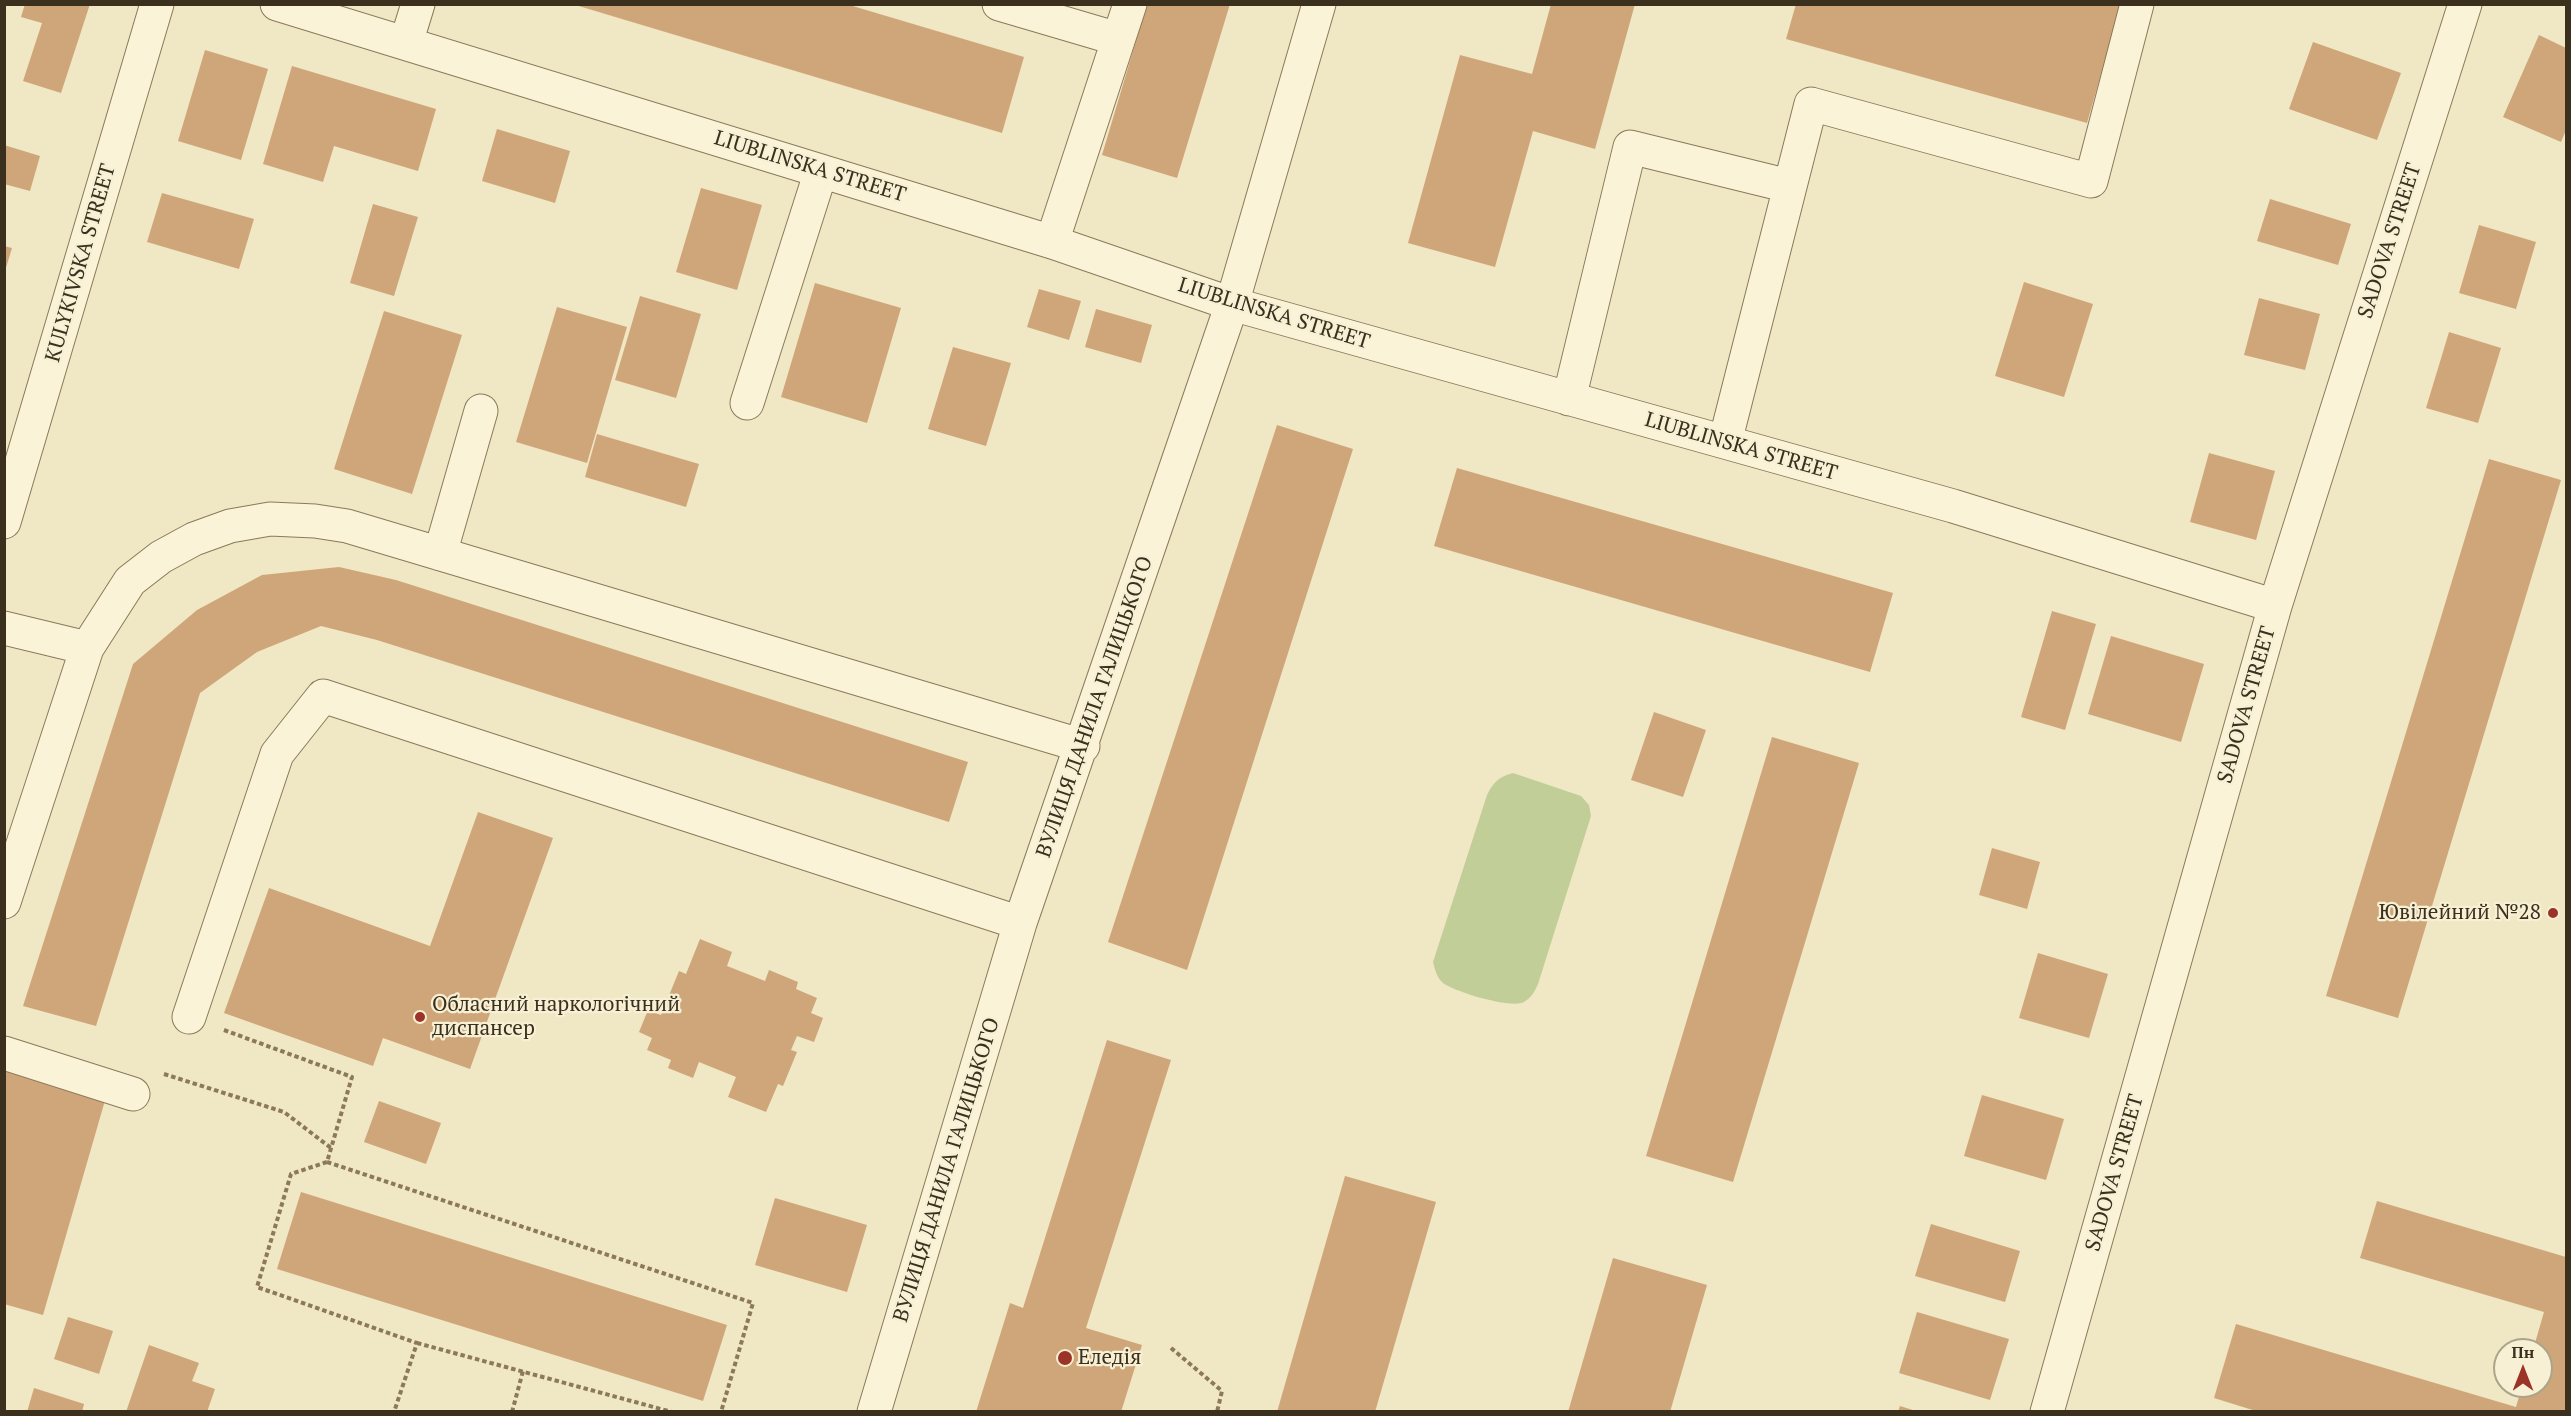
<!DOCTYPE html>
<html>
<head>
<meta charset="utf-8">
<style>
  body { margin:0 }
  #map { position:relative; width:2571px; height:1416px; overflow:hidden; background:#f0e7c4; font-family:"PT Serif",serif }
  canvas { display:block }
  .frame { position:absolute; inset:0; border:6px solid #3b2f1e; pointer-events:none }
  .north { position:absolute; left:2493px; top:1338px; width:60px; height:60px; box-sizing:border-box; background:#f7f0d4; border:2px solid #aca38b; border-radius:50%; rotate:0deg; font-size:16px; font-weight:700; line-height:24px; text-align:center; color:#3b2f1e }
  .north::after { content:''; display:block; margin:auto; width:21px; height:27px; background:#9c3328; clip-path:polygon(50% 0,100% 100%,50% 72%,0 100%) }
</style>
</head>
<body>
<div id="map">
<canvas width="2571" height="1416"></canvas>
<div class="frame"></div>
<div class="north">Пн</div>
</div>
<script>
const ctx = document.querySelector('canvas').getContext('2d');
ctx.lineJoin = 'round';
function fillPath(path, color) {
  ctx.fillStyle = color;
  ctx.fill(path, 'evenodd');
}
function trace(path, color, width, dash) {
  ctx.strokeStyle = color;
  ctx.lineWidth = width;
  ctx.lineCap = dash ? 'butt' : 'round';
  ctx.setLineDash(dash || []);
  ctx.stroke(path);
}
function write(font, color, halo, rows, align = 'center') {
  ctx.font = font + ' "PT Serif",serif';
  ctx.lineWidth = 4.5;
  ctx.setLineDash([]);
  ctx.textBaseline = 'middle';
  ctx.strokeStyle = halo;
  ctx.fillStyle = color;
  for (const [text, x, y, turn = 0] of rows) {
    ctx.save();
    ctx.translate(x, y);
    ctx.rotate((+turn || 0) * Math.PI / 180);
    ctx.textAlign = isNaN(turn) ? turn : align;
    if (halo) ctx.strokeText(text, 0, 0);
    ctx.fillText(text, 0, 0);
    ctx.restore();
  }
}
const green = new Path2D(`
  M1513,773L1581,796L1589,805L1591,816L1538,984C1535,991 1531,998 1524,1002C1511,1009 1455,992 1443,983C1437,978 1435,970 1433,962L1487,795C1493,782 1499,777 1513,773Z`);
const building = new Path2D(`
  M25,4H90L61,93L23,81L42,23L21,17Z
  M572,4H846L1024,57L1002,133Z
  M1147,4H1230L1177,178L1102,155Z
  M1551,4H1635L1595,149L1533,131L1495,267L1408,243L1460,55L1532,74Z
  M1796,4H2121L2087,123L1786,39Z
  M2539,35L2566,48V130L2561,142L2503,117Z
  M2313,42L2401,73L2377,140L2289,109Z
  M205,50L268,69L241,160L178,141Z
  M292,66L436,109L418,171L334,146L323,182L263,164Z
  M497,129L570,151L555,203L482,181Z
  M4,145L40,156L30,191L4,184Z
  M701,188L762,205L737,290L676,272Z
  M162,193L254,219L239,269L147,242Z
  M2270,199L2351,224L2338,265L2257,241Z
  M373,204L418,217L394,296L350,283Z
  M2479,225L2536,242L2516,309L2459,293Z
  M4,246L12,248L5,271H4Z
  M2024,282L2093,304L2064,397L1995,376Z
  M815,283L901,308L867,423L781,397Z
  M1039,289L1081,301L1069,340L1027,327Z
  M640,296L701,314L676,398L615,380Z
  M2259,298L2320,314L2305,370L2244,355Z
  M557,307L627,327L587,463L516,442Z
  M1096,309L1152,325L1141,363L1085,347Z
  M384,311L462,335L412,494L334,469Z
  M2449,332L2501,348L2478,423L2426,408Z
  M953,347L1011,363L986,446L928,429Z
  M1277,425L1353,449L1187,970L1108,942Z
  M597,434L699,464L686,507L585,477Z
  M2209,453L2275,471L2256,540L2190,522Z
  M2489,459L2561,480L2398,1018L2326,996Z
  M1457,468L1893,593L1870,672L1434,546Z
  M339,567L396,580L968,762L949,822L377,640L321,626L257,652L200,693L96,1026L23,1006L133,664L197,610L262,575Z
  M2052,611L2096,624L2065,730L2021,717Z
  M2111,636L2204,664L2181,742L2088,714Z
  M1654,712L1706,730L1683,797L1631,780Z
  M1772,737L1859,763L1733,1182L1646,1156Z
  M478,812L553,838L470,1069L383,1038L373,1066L224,1013L269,888L430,946Z
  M1992,848L2040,862L2027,909L1979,895Z
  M700,939L732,952L727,966L765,981L769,970L798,982L796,989L817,998L811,1013L823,1018L814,1042L797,1036L791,1050L797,1052L783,1086L778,1084L766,1112L728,1097L736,1077L699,1062L693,1078L668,1068L671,1060L647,1050L652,1038L639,1032L648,1010L661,1015L679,971L686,974Z
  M2038,953L2108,974L2089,1038L2019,1018Z
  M1107,1040L1171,1060L1086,1328L1142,1345L1121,1412H976L1010,1303L1023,1308Z
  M4,1068L106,1097L43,1315L4,1304Z
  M1982,1095L2064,1119L2046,1180L1964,1156Z
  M379,1101L441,1123L426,1164L364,1142Z
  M1345,1176L1436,1202L1375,1412H1277Z
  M301,1192L727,1325L703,1401L277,1269Z
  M775,1198L867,1225L847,1292L755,1265Z
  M2377,1201L2566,1257V1412H2259L2214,1398L2236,1324L2516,1407L2522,1386H2541V1350H2533L2544,1312L2360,1258Z
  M1931,1224L2020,1251L2005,1302L1915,1276Z
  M1613,1258L1707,1285L1670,1412H1568Z
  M1917,1312L2009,1339L1990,1400L1899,1373Z
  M68,1317L113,1331L99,1374L54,1359Z
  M149,1345L199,1363L192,1381L215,1389L207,1412H126Z
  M34,1388L84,1404L82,1412H27Z
  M1900,1406L1916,1411V1412H1898Z`);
const path = new Path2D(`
  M224,1030L352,1077L327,1162L291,1174L257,1287L417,1343L394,1412
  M164,1074L284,1112L331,1148
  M327,1162L753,1303L721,1412
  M417,1343L672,1412
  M1171,1348L1222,1391L1217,1412
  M512,1412L523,1371`);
const minor = new Path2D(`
  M277,4L1052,242L1232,304L1953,506L2275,606
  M999,4L1118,39
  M406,43L418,4
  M1052,242L1130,4
  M1569,399L1630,147L1789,186
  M747,403L821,171
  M1725,442L1811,104L2091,181L2137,4
  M4,522L157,4
  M440,554L481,411
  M4,628L87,648
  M4,902L87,648L130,581L161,557L194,539L230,526L270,519L315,521L347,526L1083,746
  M189,1017L277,754L323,696L1020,923
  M4,1053L133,1094
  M874,1412L1020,923L1232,304L1319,4
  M2047,1412L2275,606L2465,4`);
const markers = [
  [2553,913,6,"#9c3328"],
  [420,1017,6,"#9c3328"],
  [1065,1358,8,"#9c3328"]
];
const streetNames = [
  ["LIUBLINSKA STREET",810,167,17],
  ["SADOVA STREET",2390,241,-72],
  ["KULYKIVSKA STREET",81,263,-74],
  ["LIUBLINSKA STREET",1274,314,17],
  ["LIUBLINSKA STREET",1741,447,16],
  ["SADOVA STREET",2247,705,-74],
  ["ВУЛИЦЯ ДАНИЛА ГАЛИЦЬКОГО",1095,707,-71],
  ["ВУЛИЦЯ ДАНИЛА ГАЛИЦЬКОГО",947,1170,-73],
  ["SADOVA STREET",2115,1173,-74]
];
const poiNames = [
  ["Ювілейний №28",2541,913,"right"],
  ["Обласний наркологічний",432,1005],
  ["диспансер",432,1029],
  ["Еледія",1078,1358]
];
fillPath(green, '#c2ce98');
fillPath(building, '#cfa679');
trace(minor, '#8b795a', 35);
trace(path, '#8b795a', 4, [4.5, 3]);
trace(minor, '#faf3d8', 33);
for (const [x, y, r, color] of markers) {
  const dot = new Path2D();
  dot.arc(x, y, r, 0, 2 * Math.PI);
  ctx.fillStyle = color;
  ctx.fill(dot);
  trace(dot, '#f7f0d4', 2);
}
write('21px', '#3b2f1e', '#f7f0d4', streetNames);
write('21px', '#3b2f1e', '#f7f0d4', poiNames, 'left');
</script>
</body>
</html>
